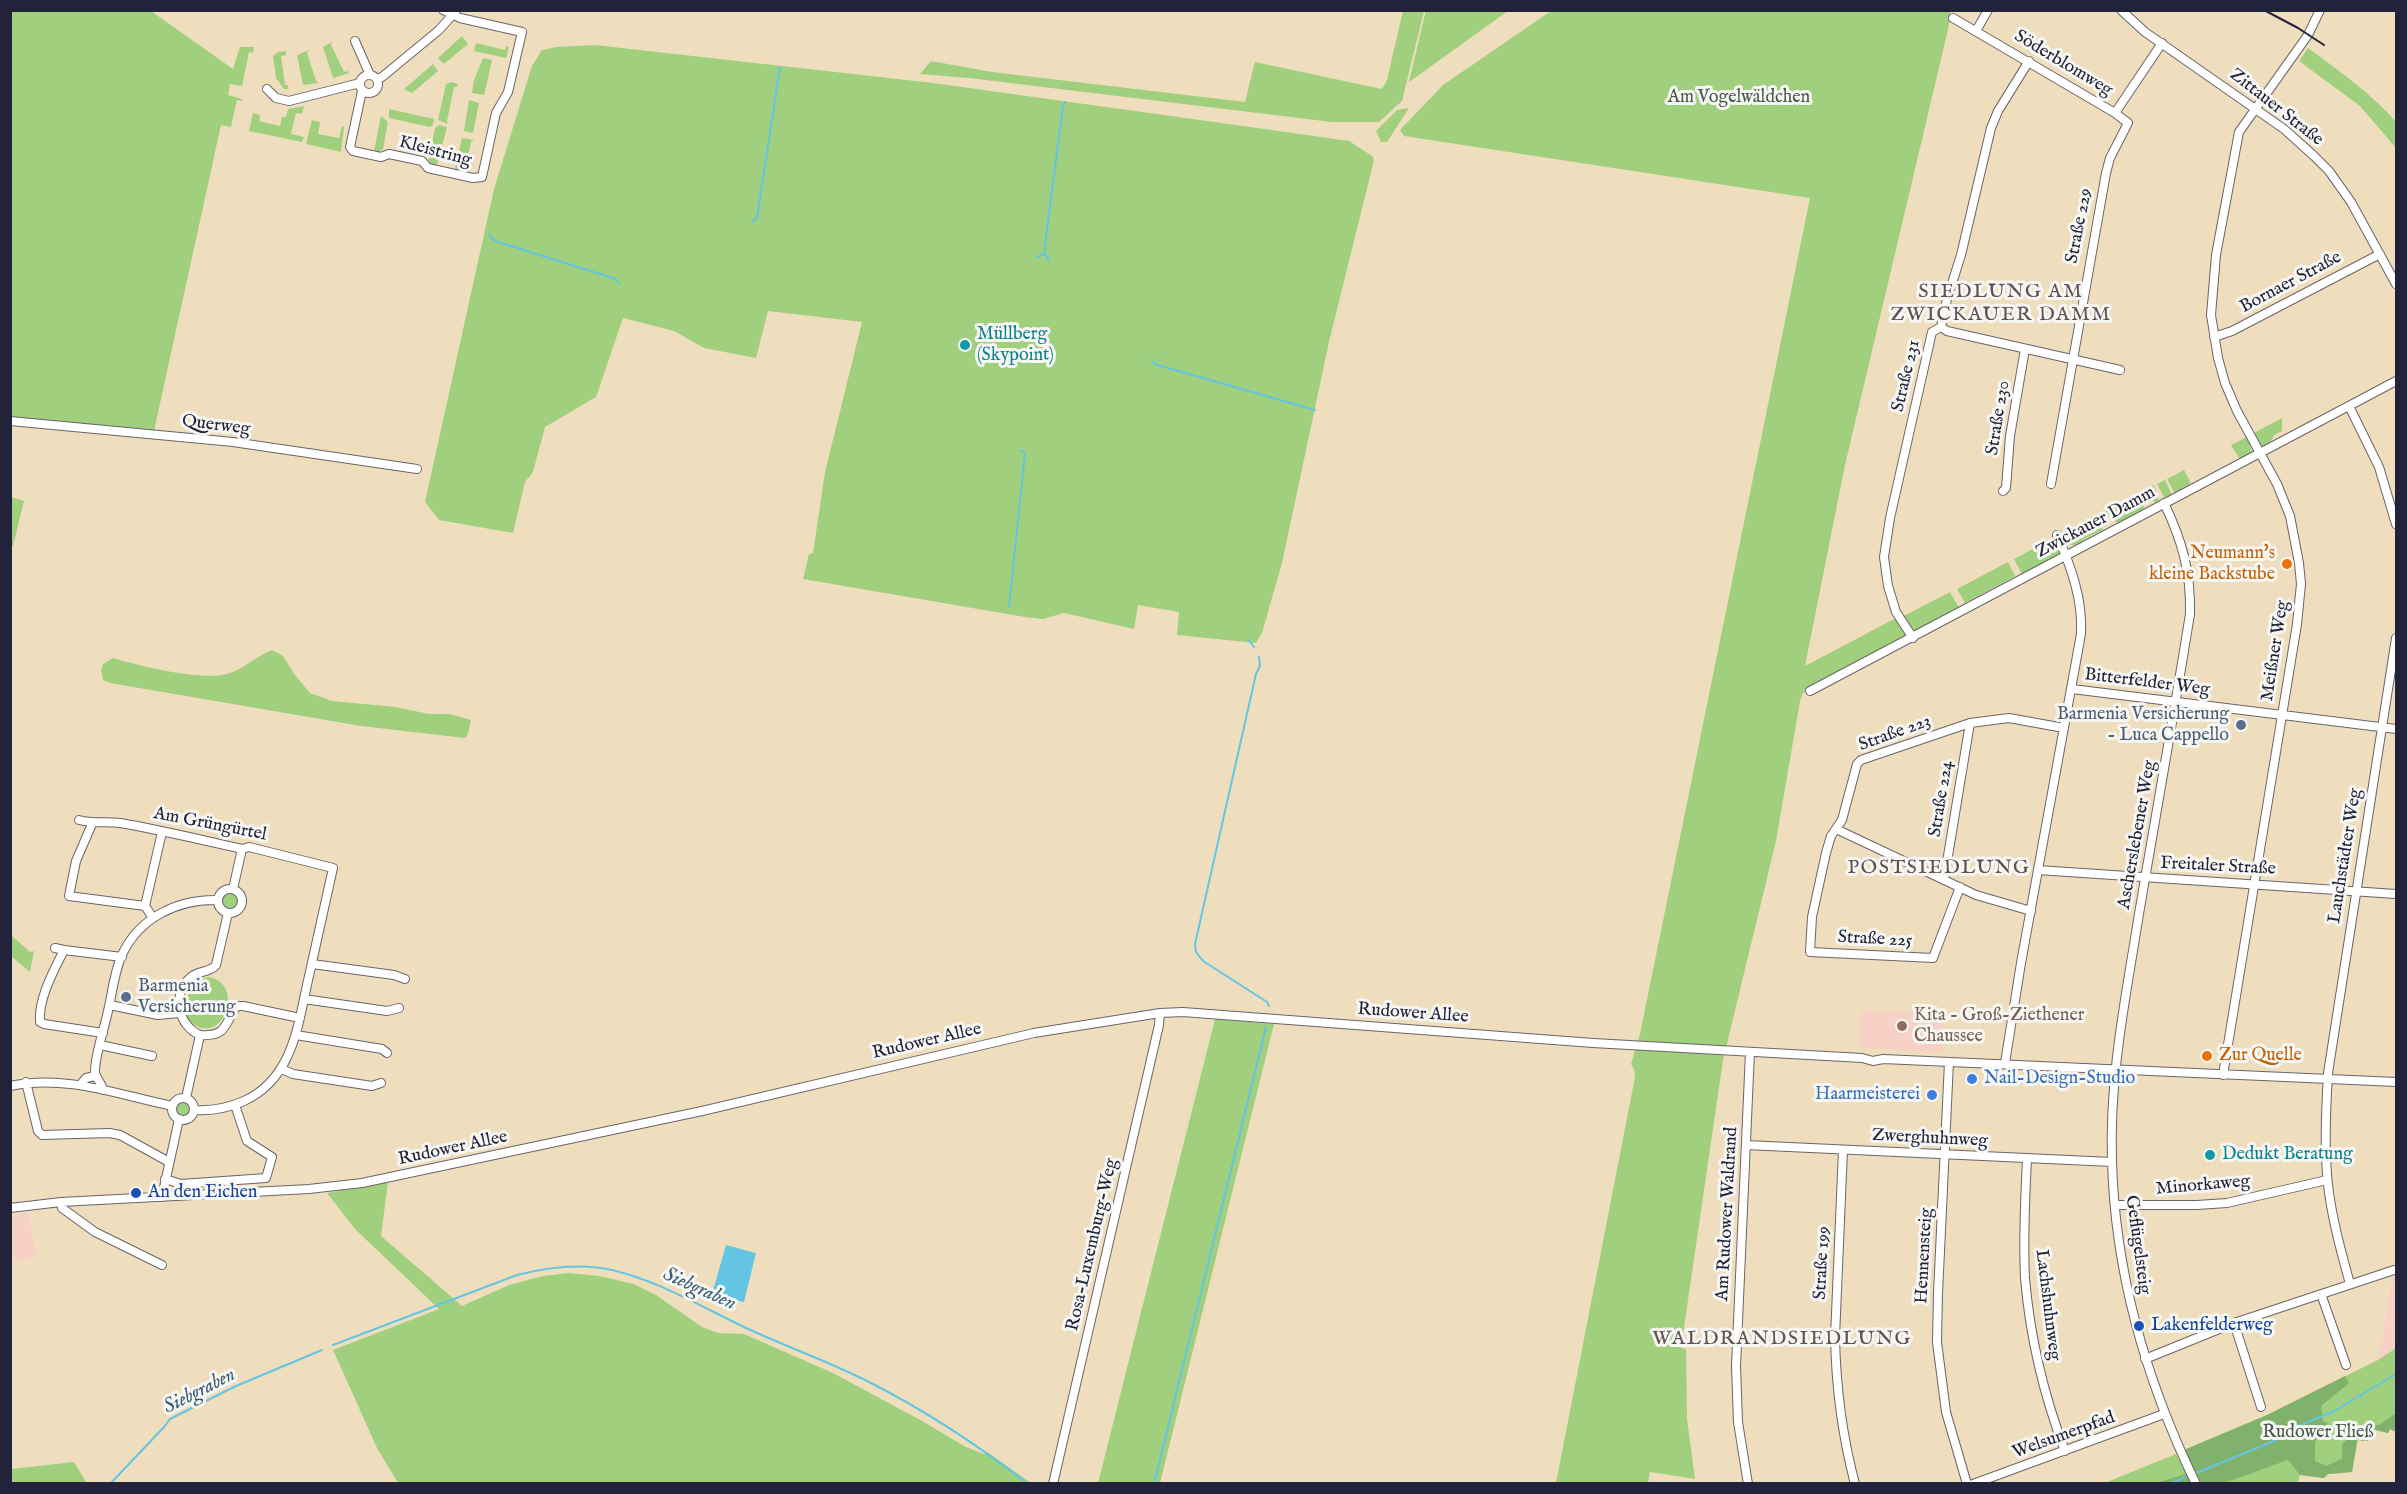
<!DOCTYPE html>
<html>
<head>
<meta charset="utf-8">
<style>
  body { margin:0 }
  #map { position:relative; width:2407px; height:1494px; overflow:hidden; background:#efdebd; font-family:"IM FELL English",serif }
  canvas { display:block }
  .frame { position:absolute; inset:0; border:12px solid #22223b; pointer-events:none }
</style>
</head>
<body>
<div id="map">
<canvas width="2407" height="1494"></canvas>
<div class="frame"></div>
</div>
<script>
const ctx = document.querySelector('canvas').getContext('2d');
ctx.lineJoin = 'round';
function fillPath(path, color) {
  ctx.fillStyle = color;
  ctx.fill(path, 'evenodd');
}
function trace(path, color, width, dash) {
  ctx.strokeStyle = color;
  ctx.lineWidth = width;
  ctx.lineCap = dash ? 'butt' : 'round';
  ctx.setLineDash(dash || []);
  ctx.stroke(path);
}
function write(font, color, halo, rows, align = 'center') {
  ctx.font = font + ' "IM FELL English",serif';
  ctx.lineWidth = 6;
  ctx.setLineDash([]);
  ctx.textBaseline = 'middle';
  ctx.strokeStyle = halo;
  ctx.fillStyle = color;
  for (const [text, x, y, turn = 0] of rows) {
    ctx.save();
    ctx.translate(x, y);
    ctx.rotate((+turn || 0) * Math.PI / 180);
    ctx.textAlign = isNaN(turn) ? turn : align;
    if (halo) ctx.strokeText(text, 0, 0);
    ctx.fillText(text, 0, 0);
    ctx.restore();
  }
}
const built = new Path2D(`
  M1861,1010L1944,1014L1942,1052L1861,1048Z
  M29,1212L36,1257L15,1261L11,1245V1216Z
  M2396,1259V1348L2378,1360L2393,1275Z`);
const green = new Path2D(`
  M1426,10H1508V11L1409,82Z
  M10,11H151L233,69L240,47H254L253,53L249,52L242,86L230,84L228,95L242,99V101L237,100L231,127L221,125L154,431L11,418Z
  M1403,11H1424L1402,101L1379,122H1332L969,78L920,74L931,61L992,72L1245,102L1255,62L1382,89L1387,80Z
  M1551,11H1950V21L1845,465L1805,666L1896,618L1910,637L1803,693L1800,701L1776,841L1723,1060L1681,1348L1686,1349L1687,1419L1695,1479L1650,1472L1648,1483H1556L1635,1077L1634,1069L1631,1064L1640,1034L1810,198L1404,136L1400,130L1443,85Z
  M462,36L468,44L444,64L438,58Z
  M332,42L331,45L344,72L348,71L349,73L333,78L323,47Z
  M476,43L505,50L506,46L509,47L506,58L474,51Z
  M595,45L933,83L1243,126L1349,141L1372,156L1374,160L1329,342L1282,563L1262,633L1256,643L1177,635L1179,612L1138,605L1134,629L1064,613L1043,619L1025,617L803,579L809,554L813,553L825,472L862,322L768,311L756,358L704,348L674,331L623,318L596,397L545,427L533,472L525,482L513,533L439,520L425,502L494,189L532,66L542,50L556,47Z
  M2308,48C2339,71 2371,93 2396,122V148L2360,106L2299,61Z
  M309,50L307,53L316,81L319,83L303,85L297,55Z
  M286,51V55L281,56L285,85H288V89H284L276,78L273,56L278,52Z
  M483,58L492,60L484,95L472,93L474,80Z
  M433,64L438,71L412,93L404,89Z
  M451,82L458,84L457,87H454L447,121L448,124L438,120L446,84Z
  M469,100L479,103L473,133L464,131Z
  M304,106L302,114L296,113L291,134L304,137L302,142L249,131L253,113L260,115L259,121L280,126L282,117H286L288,109Z
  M1409,108L1387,142H1381L1376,131L1397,110Z
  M389,109L434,119L433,125L430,127L389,118Z
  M381,116L388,122L383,149L379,152L374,151Z
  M312,120L320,122L318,134L339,138L342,126L344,127L341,152L306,144Z
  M439,125L447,127L437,165L431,164L429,160L435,128Z
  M462,138L475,140L471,141L465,171L455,169Z
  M2282,418V431L2274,435L2269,445L2262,446L2254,433Z
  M2247,437L2252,451L2250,455L2240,459L2231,445Z
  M2184,470L2190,481L2189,485L2179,491L2174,492L2167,479Z
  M2165,480L2172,495L2165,499L2157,484Z
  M2154,485L2159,500L2157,503L2140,493Z
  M2138,494L2144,507L2141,512L2117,523L2109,514H2104L2103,512Z
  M11,497L24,501L13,546L11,545Z
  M2101,513L2099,518L2103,530L2084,539L2078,545H2069V538L2064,532Z
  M2055,537L2061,555L2023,576L2014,559Z
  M2008,562L2015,576L1965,603L1957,589Z
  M1950,592L1961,611L1919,631L1911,629L1902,617Z
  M272,650L283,656L294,674L310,693L332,701L396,707L429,714H450L471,720L468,734L465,738L361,726L110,683L103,680L101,670L103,664L113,658C139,666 202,681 227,674C243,670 256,656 272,650Z
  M222 901a8 8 0 1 1 16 0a8 8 0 1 1-16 0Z
  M10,934L30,952L34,951L30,972L11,956Z
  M207,977C246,980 225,1051 189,1021C181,1004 189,982 207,977Z
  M1215,1019L1274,1024L1160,1483H1098Z
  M176 1108a8 8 0 1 1 16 0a8 8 0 1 1-16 0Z
  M388,1182L381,1236L462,1306L509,1285L543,1276L569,1273L599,1276L634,1284L656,1295L702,1327L718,1333L744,1334L833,1373L922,1421L966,1447L984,1454L987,1452L1031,1483H398L377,1448L333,1350L439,1309L355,1229L327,1193Z
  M2396,1348V1432L2390,1429L2388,1433L2372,1429L2368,1441L2358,1440L2352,1472L2328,1474L2324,1478L2300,1475L2298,1483H2201L2184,1450L2267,1415L2378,1360Z
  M2176,1454L2191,1483L2102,1484Z
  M74,1462L86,1482L90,1483H11V1469Z`);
const forest = new Path2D(`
  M2345,1376L2349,1383L2321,1406L2323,1421L2328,1423L2315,1442V1461L2326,1466L2342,1459V1444L2365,1424L2379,1425L2396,1413V1432L2390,1429L2388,1433L2372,1429L2368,1441L2357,1440L2352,1472L2328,1474L2324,1478L2300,1475L2288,1460L2224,1483H2201L2184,1450L2267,1415Z
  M2186,1474L2191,1483H2156Z`);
const water = new Path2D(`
  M726,1245L756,1253L744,1302L712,1294Z`);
const stream = new Path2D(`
  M752,222L757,218L780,67
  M489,234L495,241L616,279L619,284
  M1037,257L1044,254
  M1049,259L1044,254L1063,105L1065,102
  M1152,359L1154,364L1315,410
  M1009,607L1025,453L1020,450
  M1249,640L1254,647
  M1259,657L1260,666L1256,674L1195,944L1196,952L1203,961L1267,1002L1269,1006
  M333,1345L517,1275C548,1267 580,1263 612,1270C659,1281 702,1307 746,1328C787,1347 830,1362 871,1383C926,1411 979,1446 1028,1484
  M2284,1434L2288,1427L2298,1425
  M2196,1473L2274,1441L2284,1434L2292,1433C2302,1422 2320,1418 2334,1411C2355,1399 2375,1386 2396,1374
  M110,1484L164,1427L170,1419L236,1386L322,1350
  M1154,1484L1266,1027
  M2170,1484L2185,1477`);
const minor = new Path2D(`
  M2121,10L2145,32L2284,129L2314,156L2329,171L2351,202L2396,284
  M1953,18L2115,113L2128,123L2110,158L2106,173L2051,484
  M1976,31L1988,10
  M355,41L370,75
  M360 84a9 9 0 1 1 18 0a9 9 0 1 1-18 0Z
  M377,79L382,77L439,30L455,12
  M267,89L276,98L289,101L360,83
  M362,91L350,147L353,151L381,157L389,154L422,161L428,168L473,178L482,177L496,113L508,92L522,32L460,18L443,10
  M2115,113L2162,43
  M1941,327L1947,331L2120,370
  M2214,337L2232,331L2380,254
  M2349,406L2379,467L2396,524
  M10,421L233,442L417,469
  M2003,491L2006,488L2010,436L2025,349
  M2164,503C2182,540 2191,572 2190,614C2174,714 2156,814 2139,914C2126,996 2109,1077 2112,1161C2115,1275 2147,1383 2196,1484
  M1913,638L1896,612L1888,586L1884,557L1890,518L1932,332L1941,327L1947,299L1961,255L1991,128L1998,111L2029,61
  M2072,689L2396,729
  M1810,691L2396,381
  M79,820C93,824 106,821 120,823C161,830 202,840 242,849L249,847L333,868C325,904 317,940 309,976C298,1023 294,1078 244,1101C228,1108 212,1111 195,1110
  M92,824L76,861L69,896L145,906L153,918
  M1836,829L1976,895L2031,911
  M2038,870L2396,894
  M1944,880L1970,723
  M1960,887L1933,958L1810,952L1812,917L1826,853L1831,836L1842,820L1857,764L1861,760L1970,723L2009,718L2064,728
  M233,889L242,849
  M218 901a12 12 0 1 1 24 0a12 12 0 1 1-24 0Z
  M145,906L162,832
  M228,913L216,965C210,973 199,970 191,977C171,994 178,1026 200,1035C229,1037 224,1022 237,1006H243L300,1018
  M55,948L64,950
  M312,964L394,975L405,979
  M304,999L387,1011L399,1008
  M110,1005L158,1015L179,1013
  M103,1033L44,1024L40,1022C38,999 54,970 64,950L122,957
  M296,1035L382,1049L387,1053
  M100,1045L152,1056
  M1949,1062L1938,1293L1937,1342L1946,1412L1967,1484
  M2005,1063L2021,963L2081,634C2083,600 2071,566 2057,535
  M282,1069L293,1074L372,1086L381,1083
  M2223,1075L2297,624L2301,584L2299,563L2290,516L2277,484L2237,411L2225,383L2218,358L2211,315L2216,255L2239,132L2308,35L2320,10
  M26,1082L38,1131L42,1135L109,1133L120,1135L169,1162
  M80,1085L86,1078L95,1076
  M10,1086C65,1074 119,1095 172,1106
  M103,1090C102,1083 94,1077 95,1070C96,1051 104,1030 108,1011C112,994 114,974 121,957C138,918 177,899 218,900
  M172 1109a11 11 0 1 1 22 0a11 11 0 1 1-22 0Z
  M186,1098L200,1035
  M1746,1145L2112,1162
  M1843,1150L1835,1337C1836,1387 1842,1435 1855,1484
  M2027,1159C2025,1198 2023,1238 2025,1278C2030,1337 2044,1396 2065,1451
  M165,1179L181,1184L266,1178L272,1157L247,1141L235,1105
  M162,1197L179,1119
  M61,1202L62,1208L95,1232L162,1265
  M2115,1205H2197L2227,1203L2327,1180
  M10,1208L61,1202L309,1189L362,1183L702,1111L1034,1033L1160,1013L1183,1012L1593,1043L1862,1058L1873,1061L1883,1059L2396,1082
  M2350,1284C2341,1251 2332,1219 2328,1185C2324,1148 2326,1110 2328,1073L2396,638
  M2321,1294L2346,1365
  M2234,1323L2261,1407
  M2145,1359L2234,1323L2394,1270
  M1053,1484L1159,1025L1160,1013
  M1748,1484L1738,1422L1736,1366L1750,1052
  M1973,1484L2164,1414`);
const rail = new Path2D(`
  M2264,10L2298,28L2324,45`);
const markers = [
  [965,345,6,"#0f9aa8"],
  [2287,564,6,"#e8710a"],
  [2241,725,6,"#5c6f8a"],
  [126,997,6,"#5c6f8a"],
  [1902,1026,6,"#8d6e63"],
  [2207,1056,6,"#e8710a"],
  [1972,1079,6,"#3f7fe0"],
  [1932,1095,6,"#3f7fe0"],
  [2210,1155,6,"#0f9aa8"],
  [136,1193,6,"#1a4fb4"],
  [2139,1326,6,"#1a4fb4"]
];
const streetNames = [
  ["Söderblomweg",2063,64,31],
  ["Zittauer Straße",2276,108,38],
  ["Kleistring",435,152,15],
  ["Straße 229",2080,226,-79],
  ["Bornaer Straße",2291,283,-28],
  ["Straße 231",1907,376,-77],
  ["Straße 230",1999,418,-81],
  ["Querweg",216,426,7],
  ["Zwickauer Damm",2096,523,-28],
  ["Meißner Weg",2276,651,-81],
  ["Bitterfelder Weg",2147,683,7],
  ["Straße 223",1895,734,-20],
  ["Straße 224",1942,799,-81],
  ["Am Grüngürtel",210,825,11],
  ["Ascherslebener Weg",2138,835,-80],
  ["Lauchstädter Weg",2346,856,-81],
  ["Freitaler Straße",2218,867,3],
  ["Straße 225",1875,940,3],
  ["Rudower Allee",1413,1014,4],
  ["Rudower Allee",927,1042,-13],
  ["Zwerghuhnweg",1930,1139,3],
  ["Rudower Allee",453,1149,-12],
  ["Minorkaweg",2203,1186,-5],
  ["Am Rudower Waldrand",1728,1214,-87],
  ["Rosa-Luxemburg-Weg",1093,1245,-77],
  ["Geflügelsteig",2137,1245,82],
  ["Hennensteig",1925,1256,-87],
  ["Straße 199",1823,1263,-87],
  ["Lachshuhnweg",2047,1305,83],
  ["Welsumerpfad",2064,1436,-20]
];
const parkNames = [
  ["Am Vogelwäldchen",1739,98],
  ["Rudower Fließ",2318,1433]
];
const cultureNames = [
  ["Müllberg",977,335],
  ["(Skypoint)",977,356],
  ["Dedukt Beratung",2222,1155]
];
const foodNames = [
  ["Neumann's",2275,554],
  ["kleine Backstube",2275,575],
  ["Zur Quelle",2219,1056,"left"]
];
const serviceNames = [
  ["Barmenia Versicherung",2229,715],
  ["- Luca Cappello",2229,736],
  ["Barmenia",138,987,"left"],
  ["Versicherung",138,1008,"left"]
];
const educationNames = [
  ["Kita - Groß-Ziethener",1914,1016],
  ["Chaussee",1914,1037]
];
const shopNames = [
  ["Nail-Design-Studio",1984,1079],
  ["Haarmeisterei",1920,1095,"right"]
];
const transitNames = [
  ["An den Eichen",148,1193],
  ["Lakenfelderweg",2151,1326]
];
const neighbourhoodNames = [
  ["SIEDLUNG AM",2001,293],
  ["ZWICKAUER DAMM",2001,316],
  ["POSTSIEDLUNG",1939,869],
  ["WALDRANDSIEDLUNG",1782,1340]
];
const waterNames = [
  ["Siebgraben",699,1290,24],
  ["Siebgraben",200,1392,-27]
];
fillPath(built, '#f7d1c6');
fillPath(green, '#a0cf7d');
fillPath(forest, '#80b26c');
fillPath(water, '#64c5e2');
trace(stream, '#64c5e2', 2);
trace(minor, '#6a6468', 10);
trace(minor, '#fff', 8);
trace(rail, '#22223b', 2);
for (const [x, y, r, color] of markers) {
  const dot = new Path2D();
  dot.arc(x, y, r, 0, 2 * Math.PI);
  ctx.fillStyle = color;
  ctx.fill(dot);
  trace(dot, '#f6f6f2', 2);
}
write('18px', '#22223b', '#f6f6f2', streetNames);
write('18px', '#48564f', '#f6f6f2', parkNames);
write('18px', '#0d838f', '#f6f6f2', cultureNames, 'left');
write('18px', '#c56008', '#f6f6f2', foodNames, 'right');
write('18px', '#4e5e75', '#f6f6f2', serviceNames, 'right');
write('18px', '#785e54', '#f6f6f2', educationNames, 'left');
write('18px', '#366cbe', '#f6f6f2', shopNames, 'left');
write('18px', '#164399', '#f6f6f2', transitNames, 'left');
ctx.letterSpacing = '1.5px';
write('20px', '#625054', '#f6f6f2', neighbourhoodNames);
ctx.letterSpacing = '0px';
write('italic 20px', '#395b75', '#f6f6f2', waterNames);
</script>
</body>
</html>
